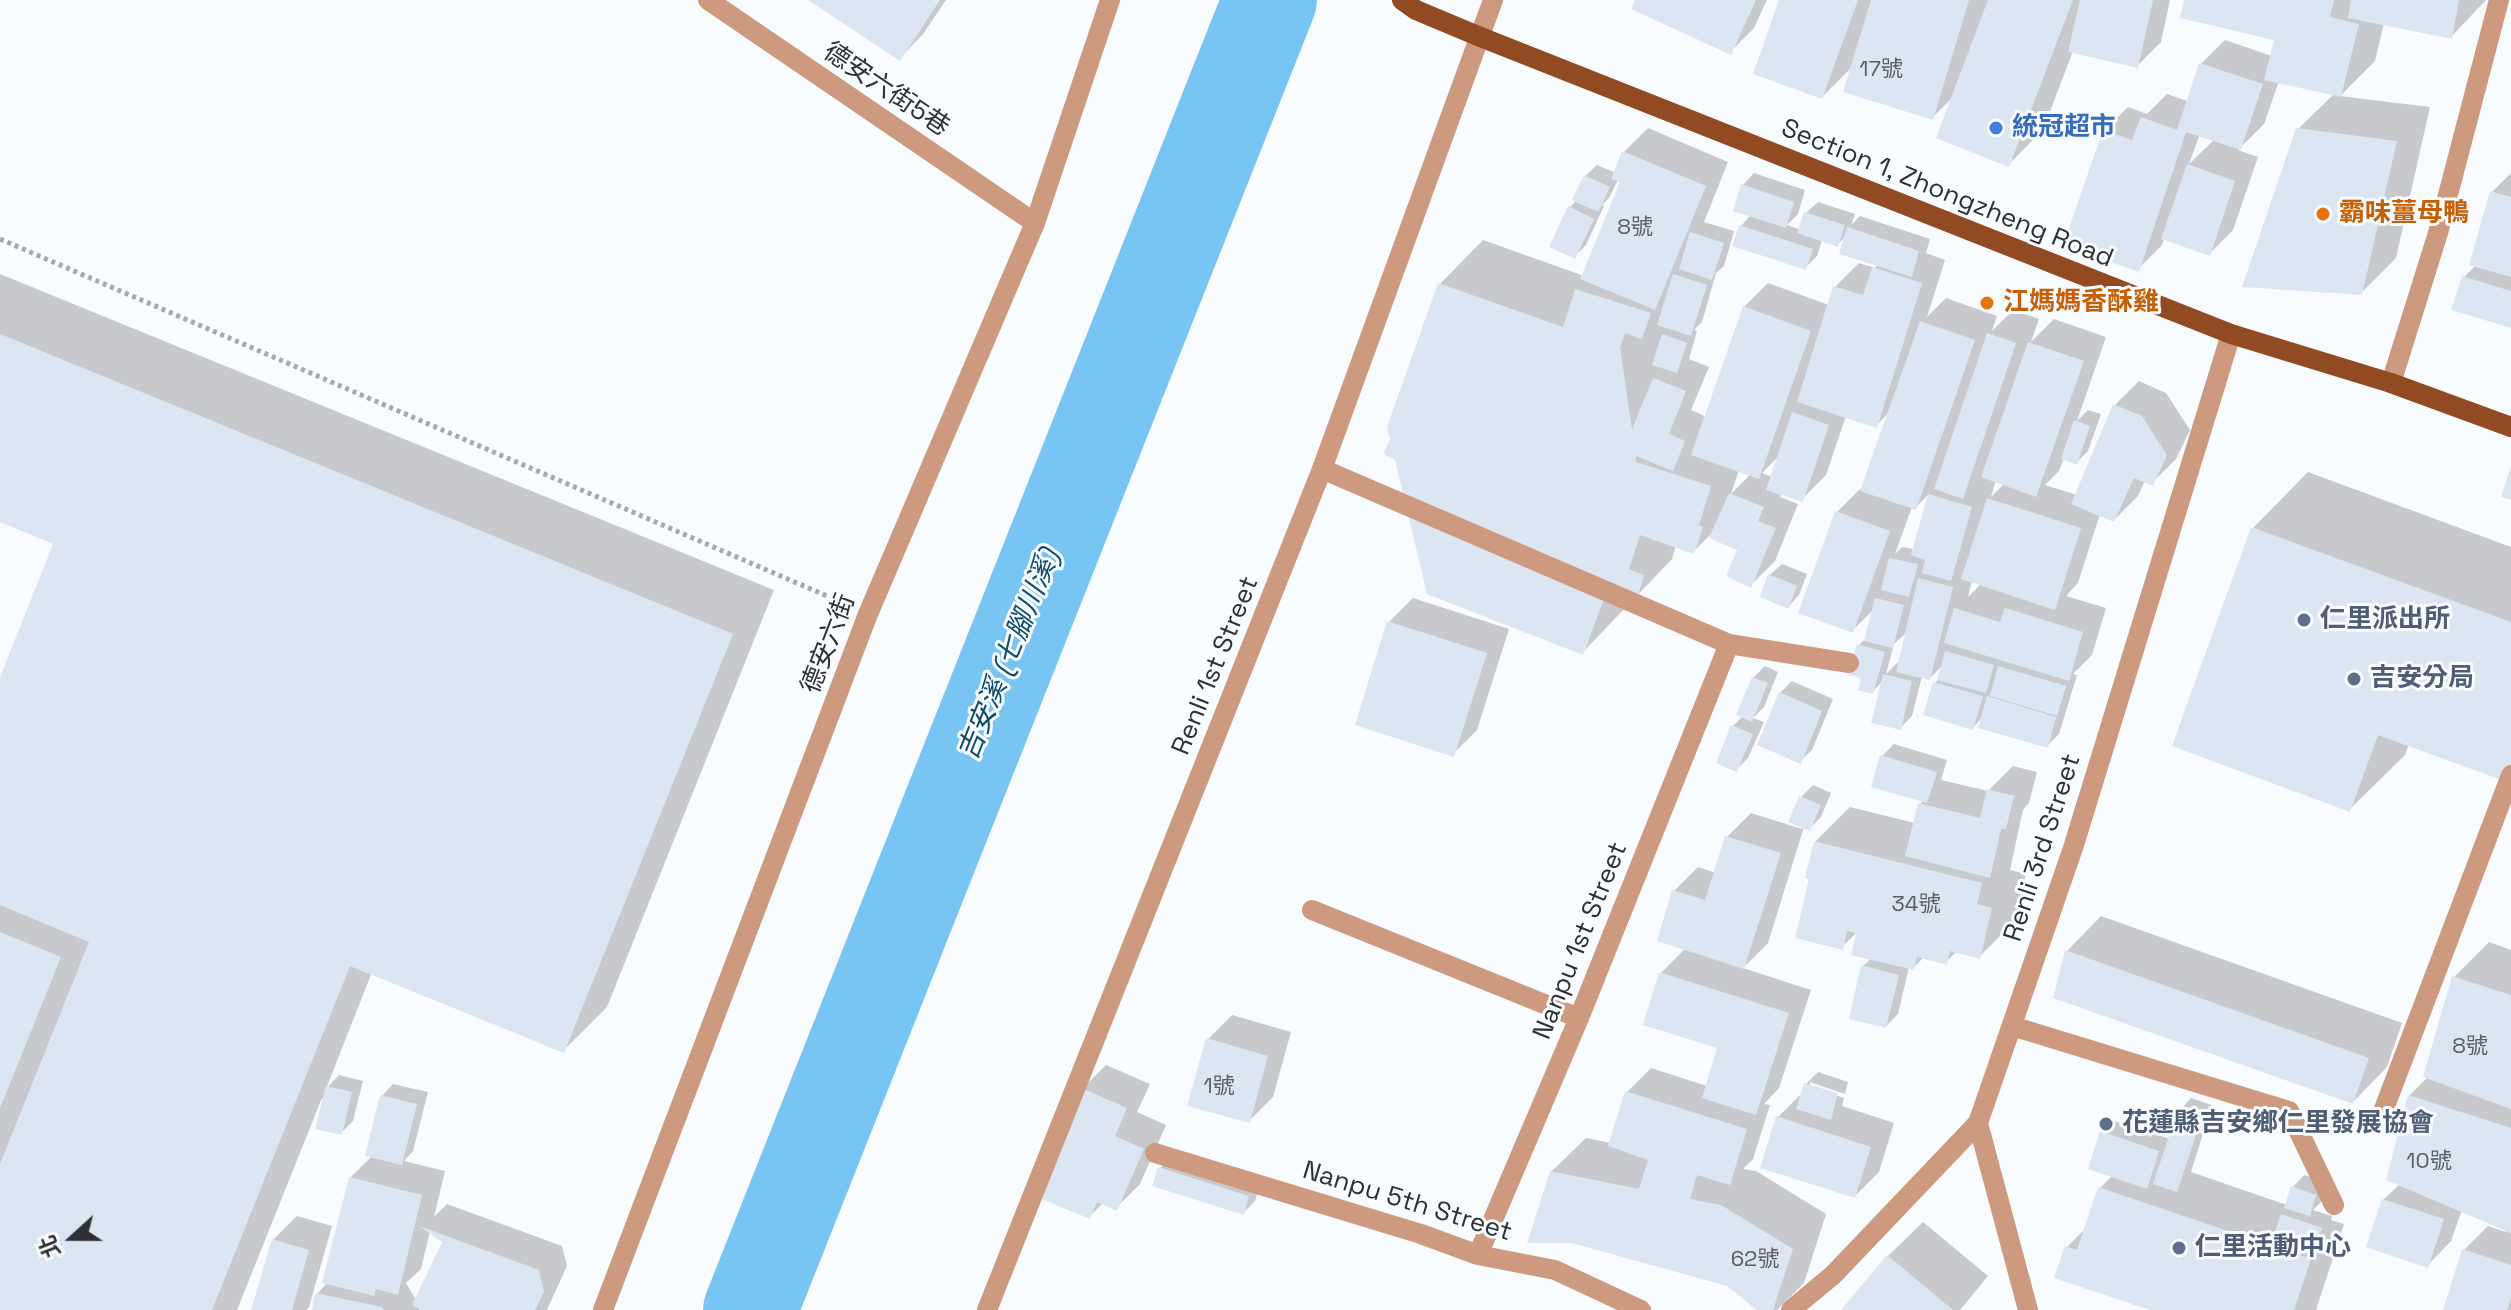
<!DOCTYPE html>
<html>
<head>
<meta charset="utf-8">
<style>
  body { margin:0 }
  #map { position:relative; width:2511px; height:1310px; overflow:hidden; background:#f9fcff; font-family:"Space Grotesk","Noto Sans TC",sans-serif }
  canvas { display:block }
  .north { position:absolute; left:32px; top:1198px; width:80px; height:80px; -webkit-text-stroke:6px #f9fcff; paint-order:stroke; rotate:249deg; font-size:22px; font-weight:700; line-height:32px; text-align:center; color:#2e3033 }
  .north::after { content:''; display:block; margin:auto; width:28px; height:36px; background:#2e3033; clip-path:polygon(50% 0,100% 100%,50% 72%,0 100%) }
</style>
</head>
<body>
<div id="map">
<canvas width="2511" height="1310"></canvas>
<div class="north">北</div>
</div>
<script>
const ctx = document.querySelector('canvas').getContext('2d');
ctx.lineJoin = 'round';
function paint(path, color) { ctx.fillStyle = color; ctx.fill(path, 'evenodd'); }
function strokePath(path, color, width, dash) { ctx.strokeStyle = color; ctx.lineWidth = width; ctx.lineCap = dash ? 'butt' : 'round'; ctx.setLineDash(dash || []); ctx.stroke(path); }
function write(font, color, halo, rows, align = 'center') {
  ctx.font = font + ' "Space Grotesk","Noto Sans TC",sans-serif'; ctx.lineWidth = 6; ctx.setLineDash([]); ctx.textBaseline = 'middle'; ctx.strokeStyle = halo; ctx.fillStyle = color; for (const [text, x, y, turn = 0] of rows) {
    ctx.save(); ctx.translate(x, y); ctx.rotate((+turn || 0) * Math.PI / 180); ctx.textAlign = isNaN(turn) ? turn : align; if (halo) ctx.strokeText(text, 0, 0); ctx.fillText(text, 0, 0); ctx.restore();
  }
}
paint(new Path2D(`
  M812,0H946L923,34L900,58Z
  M1638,0H1767L1754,28L1730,52Z
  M1781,0H2170L2161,42L2137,66L2073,51L2043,130L2009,164L1954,96L1933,117L1854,65L1822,97Z
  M2186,0H2486L2451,37L2384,23L2375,61L2340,96L2430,107L2396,258L2361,293L2298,129L2334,94L2279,81L2264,124L2238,150L2258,157L2233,230L2209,254L2164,238L2162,245L2138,269L2104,131L2128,107L2147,114L2167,94L2187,101L2201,64L2225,40L2272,56L2277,39ZM2200,134L2215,139L2189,164Z
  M1648,128L1728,162L1704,222L1734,231L1724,266L1716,273L1702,322L1694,330L1697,331L1689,359L1709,367L1691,410L1707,417L1744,307L1768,283L1829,305L1835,287L1859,263L1875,268L1878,264L1847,235L1837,245L1822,240L1817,256L1805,268L1741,226L1751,215L1743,185L1754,173L1805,190L1798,214L1787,225L1801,230L1806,213L1818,202L1855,214L1851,225L1860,216L1930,239L1926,253L1945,260L1927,317L1946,298L1997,316L1992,331L2013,310L2039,319L2031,342L2054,319L2106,337L2077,421L2088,410L2101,414L2088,451L2076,463L2064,458L2059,471L2045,485L2077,495L2115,405L2139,381L2166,393L2190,430L2176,459L2152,483L2145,480L2138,496L2114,520L2100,514L2078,583L2066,596L2106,608L2092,655L2073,674L2077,675L2059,734L2047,746L1984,716L1973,727L1935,683L1939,679L1943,665L1930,678L1922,676L1912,716L1900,728L1883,681L1872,692L1863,677L1859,645L1867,637L1874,609L1852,631L1837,512L1861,488L1863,489L1890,411L1876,426L1846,416L1826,475L1802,499L1782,493L1780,497L1798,504L1775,561L1751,585L1740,549L1715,530L1694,551L1676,545L1672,559L1583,652L1392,439L1389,427L1440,284L1483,240L1584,276L1622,181L1618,180L1609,198L1602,205L1604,206L1586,245L1574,257L1570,207L1577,200L1585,176L1597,165L1616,173L1624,152ZM1779,456L1772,477L1762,473ZM1739,470L1751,474L1731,494ZM1996,480L2004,484L1991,497ZM1930,493L1914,549L1902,547L1895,554L1912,507L1915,508ZM1972,581L1981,584L1968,597ZM1908,631L1900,664L1897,663L1886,674L1894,644Z
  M2511,173V326L2464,277L2476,265L2492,192Z
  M0,274L774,590L607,1007L564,1050L372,972L326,1089L339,1075L363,1081L353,1121L341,1133L322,1098L237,1310H0V682L56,543L0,520Z
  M2308,472L2511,547V775L2409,744L2405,755L2349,810L2174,745L2253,528Z
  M1782,564L1807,574L1799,595L1788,607L1770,575Z
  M1413,598L1509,629L1477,730L1453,754L1389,622Z
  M1765,666L1778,672L1764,707L1753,718L1764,722L1748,758L1736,770L1718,762L1733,726L1743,716L1753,678Z
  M1792,681L1833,699L1812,750L1800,761L1780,693Z
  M1894,744L1947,760L1941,780L1988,791L2013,766L2037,772L2029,803L2023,810L2010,870L2026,874L2014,922L1980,956L1958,950L1946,962L1924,957L1913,968L1909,967L1898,1014L1886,1026L1863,966L1872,958L1859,930L1842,947L1811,878L1815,842L1850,807L1915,823L1920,804L1924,800L1882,756Z
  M1813,785L1831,793L1821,817L1809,829L1804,827L1768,943L1743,968L1811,990L1779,1088L1764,1104L1770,1105L1753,1159L1743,1169L1756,1171L1826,1214L1804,1283L1777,1310H1760L1728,1285L1551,1172L1586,1138L1611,1143L1627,1092L1651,1068L1707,1086L1719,1047L1661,973L1686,948L1674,891L1698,867L1716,873L1727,837L1751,813L1802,829L1801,797Z
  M2101,916L2402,1023L2387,1067L2353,1102L2055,997L2067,951Z
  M2489,942L2511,950V1310H2445L2464,1250L2488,1226L2506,1232L2508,1229L2462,1210L2451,1241L2428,1265L2383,1200L2400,1184L2409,1096L2428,1077L2454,977Z
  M1232,1015L1291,1032L1273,1097L1249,1121L1208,1039Z
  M1106,1065L1150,1084L1137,1112L1166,1125L1140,1184L1116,1208L1103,1203L1089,1217L1082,1089Z
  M1818,1072L1848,1082L1845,1094L1810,1082V1087L1844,1098L1842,1106L1894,1123L1879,1172L1855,1196L1778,1117L1802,1093L1806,1084Z
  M393,1084L428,1092L413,1151L404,1161L445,1171L434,1217L447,1204L562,1246L567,1266L547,1310H426L420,1307L419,1310H314L317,1294L328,1282L350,1178L372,1156L382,1096ZM430,1231L444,1242L416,1300L406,1283L421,1269Z
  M2191,1098L2212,1105L2191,1172L2287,1205L2293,1187L2304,1175L2327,1183L2321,1202L2313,1210L2332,1216L2331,1220L2344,1224L2316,1310H2156L2067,1247L2086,1228L2100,1188L2113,1175L2102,1133L2114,1121L2170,1139L2180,1110Z
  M1172,1156L1260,1184L1255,1201L1243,1213L1160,1168Z
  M297,1216L332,1226L309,1307L306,1310H253L273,1240Z
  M1923,1222L1988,1276L1960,1310H1844L1888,1256Z`), '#0003');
strokePath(new Path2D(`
  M750,1310L1270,0`), '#78c5f4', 94);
paint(new Path2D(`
  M808,0H940L900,61Z
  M1635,0H1756L1731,55L1631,9Z
  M1779,0H1858L1822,99L1753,74Z
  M1871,0H1969L1933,120L1843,92Z
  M1988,0H2073L2009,167L1936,138Z
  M2080,0H2153L2138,68L2068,52Z
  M2184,0H2334L2330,17L2359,24L2341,97L2264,80L2274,40L2180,18Z
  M2351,0H2459L2452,39L2348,18Z
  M2199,63L2263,84L2241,150L2186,132L2139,272L2063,245L2103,130L2132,140L2141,117L2177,130Z
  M2296,128L2397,141L2362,295L2242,287Z
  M1622,151L1706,186L1655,310L1580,279L1620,182L1611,179Z
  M2187,164L2235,181L2210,256L2161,239Z
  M1584,175L1610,187L1598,212L1572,200Z
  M1741,184L1794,202L1786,228L1733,211Z
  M2490,191L2511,197V277L2469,265Z
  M1568,206L1594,219L1575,259L1549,247Z
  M1804,212L1845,225L1838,247L1797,233Z
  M1739,225L1813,249L1806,270L1732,246Z
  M1847,227L1919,251L1912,277L1839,254Z
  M1690,232L1724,243L1712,280L1679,269Z
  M1872,267L1922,283L1877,428L1797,402L1833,286L1863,295Z
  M1673,274L1707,285L1691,336L1657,325Z
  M2462,276L2511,291V328L2451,310Z
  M1438,283L1563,327L1575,289L1651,313L1642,339L1625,333L1620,348L1632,429L1653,378L1686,391L1669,434L1685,441L1673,471L1636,456V462L1711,486L1699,525L1703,527L1694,554L1640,535L1629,569L1644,575L1638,596L1609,586L1583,655L1427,594L1395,460L1383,454L1390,439L1387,427Z
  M1743,306L1811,331L1759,479L1691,455Z
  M1920,321L1975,340L1916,510L1860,491Z
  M1987,333L2016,343L1963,499L1934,489Z
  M0,334L733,634L564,1053L350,966L212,1310H0V1164L89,942L0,905V677L53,544L0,522Z
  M1662,334L1687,343L1677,373L1652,365Z
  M2028,342L2084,361L2036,497L1981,477Z
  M2113,404L2142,416L2167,455L2153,486L2134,478L2114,522L2071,504Z
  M1792,412L1829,425L1803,502L1766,490Z
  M2074,420L2090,426L2077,465L2061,459Z
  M2511,466V500L2501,497Z
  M1729,493L1764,507L1758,521L1776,528L1751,588L1726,576L1737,550L1709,538Z
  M1928,494L1972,507L1951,581L1922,573L1925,560L1911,555Z
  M1987,498L2081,528L2055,610L1961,579Z
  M1835,511L1890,531L1853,633L1798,613Z
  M2251,527L2511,622V771L2507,782L2378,735L2350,812L2172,746Z
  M1889,558L1918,564L1909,597L1881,590Z
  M1768,574L1797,586L1788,609L1760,597Z
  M1918,578L1953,587L1930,680L1896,672Z
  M1875,598L1904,605L1893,648L1864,641Z
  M1954,608L2000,622L2005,608L2083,632L2069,681L1944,643Z
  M1387,621L1487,653L1454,757L1355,725Z
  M1857,644L1885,652L1873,694L1858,690L1861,678L1848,675Z
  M1945,651L1994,665L1986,693L1937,680Z
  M1998,666L2066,686L2057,716L1990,696Z
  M1883,674L1912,681L1901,730L1871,723Z
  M1752,677L1768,683L1752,722L1736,715Z
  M1933,682L1983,696L1973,730L1923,715Z
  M1779,692L1822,711L1801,764L1757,745Z
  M1987,696L2056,717L2048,748L1978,728Z
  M1731,725L1753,734L1737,772L1716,763Z
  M1880,755L1937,772L1927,803L1871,787Z
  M1987,789L2014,796L2006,829H2001L1990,878L1905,856L1918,803L1980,818Z
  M1799,796L1821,805L1810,831L1788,822Z
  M1725,836L1781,853L1744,969L1657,941L1672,890L1705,900Z
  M1814,841L1982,883L1977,904L1992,908L1980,959L1950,951L1947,965L1917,957L1914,970L1851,955L1856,933L1847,931L1843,950L1795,938L1809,879L1805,878Z
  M0,932L61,957L0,1108Z
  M2065,950L2369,1058L2353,1104L2053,998Z
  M1861,965L1899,975L1886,1028L1849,1019Z
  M1659,972L1789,1013L1756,1115L1702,1098L1717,1048L1643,1025Z
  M2452,976L2511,995V1109L2423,1077Z
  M1206,1038L1268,1056L1250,1123L1187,1106Z
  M1804,1083L1838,1093L1831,1120L1796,1109Z
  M326,1086L352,1092L342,1135L315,1129Z
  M1081,1088L1127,1108L1115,1136L1144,1149L1117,1211L1097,1202L1090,1219L1035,1196Z
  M1625,1091L1747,1129L1730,1185L1697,1175L1690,1199L1721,1205L1793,1249L1773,1310H1757L1727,1286L1572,1243H1527L1550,1171L1639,1189L1648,1160L1608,1146Z
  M380,1095L417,1104L402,1165L365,1156Z
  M2408,1095L2511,1128V1233L2386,1180Z
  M2178,1109L2202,1117L2177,1192L2153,1184Z
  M1776,1116L1871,1147L1855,1198L1760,1168Z
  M2100,1131L2159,1151L2147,1189L2088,1169Z
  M1158,1167L1249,1196L1244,1215L1152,1186Z
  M349,1177L422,1195L398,1295L376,1289L374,1296L322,1283Z
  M2291,1186L2316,1195L2310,1216L2284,1208Z
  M2098,1187L2311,1259L2294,1310H2150L2054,1278L2065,1246L2077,1250Z
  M2382,1199L2444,1219L2428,1268L2366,1247Z
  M2281,1214L2322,1228L2316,1245L2275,1232Z
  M419,1226L539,1270L544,1292L535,1310H421L412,1305L442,1242Z
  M272,1239L309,1250L292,1310H251Z
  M2462,1249L2511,1265V1297L2507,1310H2443Z
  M1887,1255L1953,1310H1841Z
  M315,1293L382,1307L384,1310H312Z`), '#dce6f3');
strokePath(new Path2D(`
  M0,239L834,599`), '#a7aaad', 5, [4, 4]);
strokePath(new Path2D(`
  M708,0L1035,223
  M1322,469L1729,644L1849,663
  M1312,910L1579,1018
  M2012,1026L2289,1111L2334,1205
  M2379,1122L2511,775
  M1155,1153L1421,1234L1478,1255L1555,1270L1641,1310
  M1478,1255L1579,1018L1729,644`), '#cd997f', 20);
strokePath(new Path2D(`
  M603,1310L868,614L1035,223L1110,0
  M987,1310L1322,469L1493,0
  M1791,1310L1833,1275L1978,1123`), '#cd997f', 20);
strokePath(new Path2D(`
  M2391,383L2438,233L2499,0
  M2028,1310L1978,1123L2073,848L2231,334`), '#cd997f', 20);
strokePath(new Path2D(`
  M1402,0L1416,10L1478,36L2231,334L2391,383L2511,427`), '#924a22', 20);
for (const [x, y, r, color] of [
  [1996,128,8,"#3f7fe0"],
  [2323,214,8,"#e8710a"],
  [1987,303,8,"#e8710a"],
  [2304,620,8,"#5c6f8a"],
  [2354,679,8,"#5c6f8a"],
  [2106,1124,8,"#5c6f8a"],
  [2179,1248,8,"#5c6f8a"]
]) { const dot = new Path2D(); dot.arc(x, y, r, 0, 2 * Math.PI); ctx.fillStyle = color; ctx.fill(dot); strokePath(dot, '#f9fcff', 3); }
write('22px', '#5a5e63', null, [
  ["17號",1881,70],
  ["8號",1635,228],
  ["34號",1916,905],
  ["8號",2470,1047],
  ["1號",1219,1087],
  ["10號",2429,1162],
  ["62號",1755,1260]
]);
write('26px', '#2e3033', '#f9fcff', [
  ["德安六街5巷",886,90,34],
  ["Section 1, Zhongzheng Road",1947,194,22],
  ["德安六街",829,644,-69],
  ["Renli 1st Street",1216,666,-68],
  ["Renli 3rd Street",2043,848,-72],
  ["Nanpu 1st Street",1581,941,-68],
  ["Nanpu 5th Street",1407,1202,17]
]);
write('bold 26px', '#366cbe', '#f9fcff', [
  ["統冠超市",2012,128]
], 'left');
write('bold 26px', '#c56008', '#f9fcff', [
  ["霸味薑母鴨",2339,214],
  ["江媽媽香酥雞",2003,303]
], 'left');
write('bold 26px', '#4e5e75', '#f9fcff', [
  ["仁里派出所",2320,620],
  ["吉安分局",2370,679],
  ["花蓮縣吉安鄉仁里發展協會",2122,1124],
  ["仁里活動中心",2195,1248]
], 'left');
write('italic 28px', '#0d4b6b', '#f9fcff', [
  ["吉安溪 (七腳川溪)",1010,655,-68]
]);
</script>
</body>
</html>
